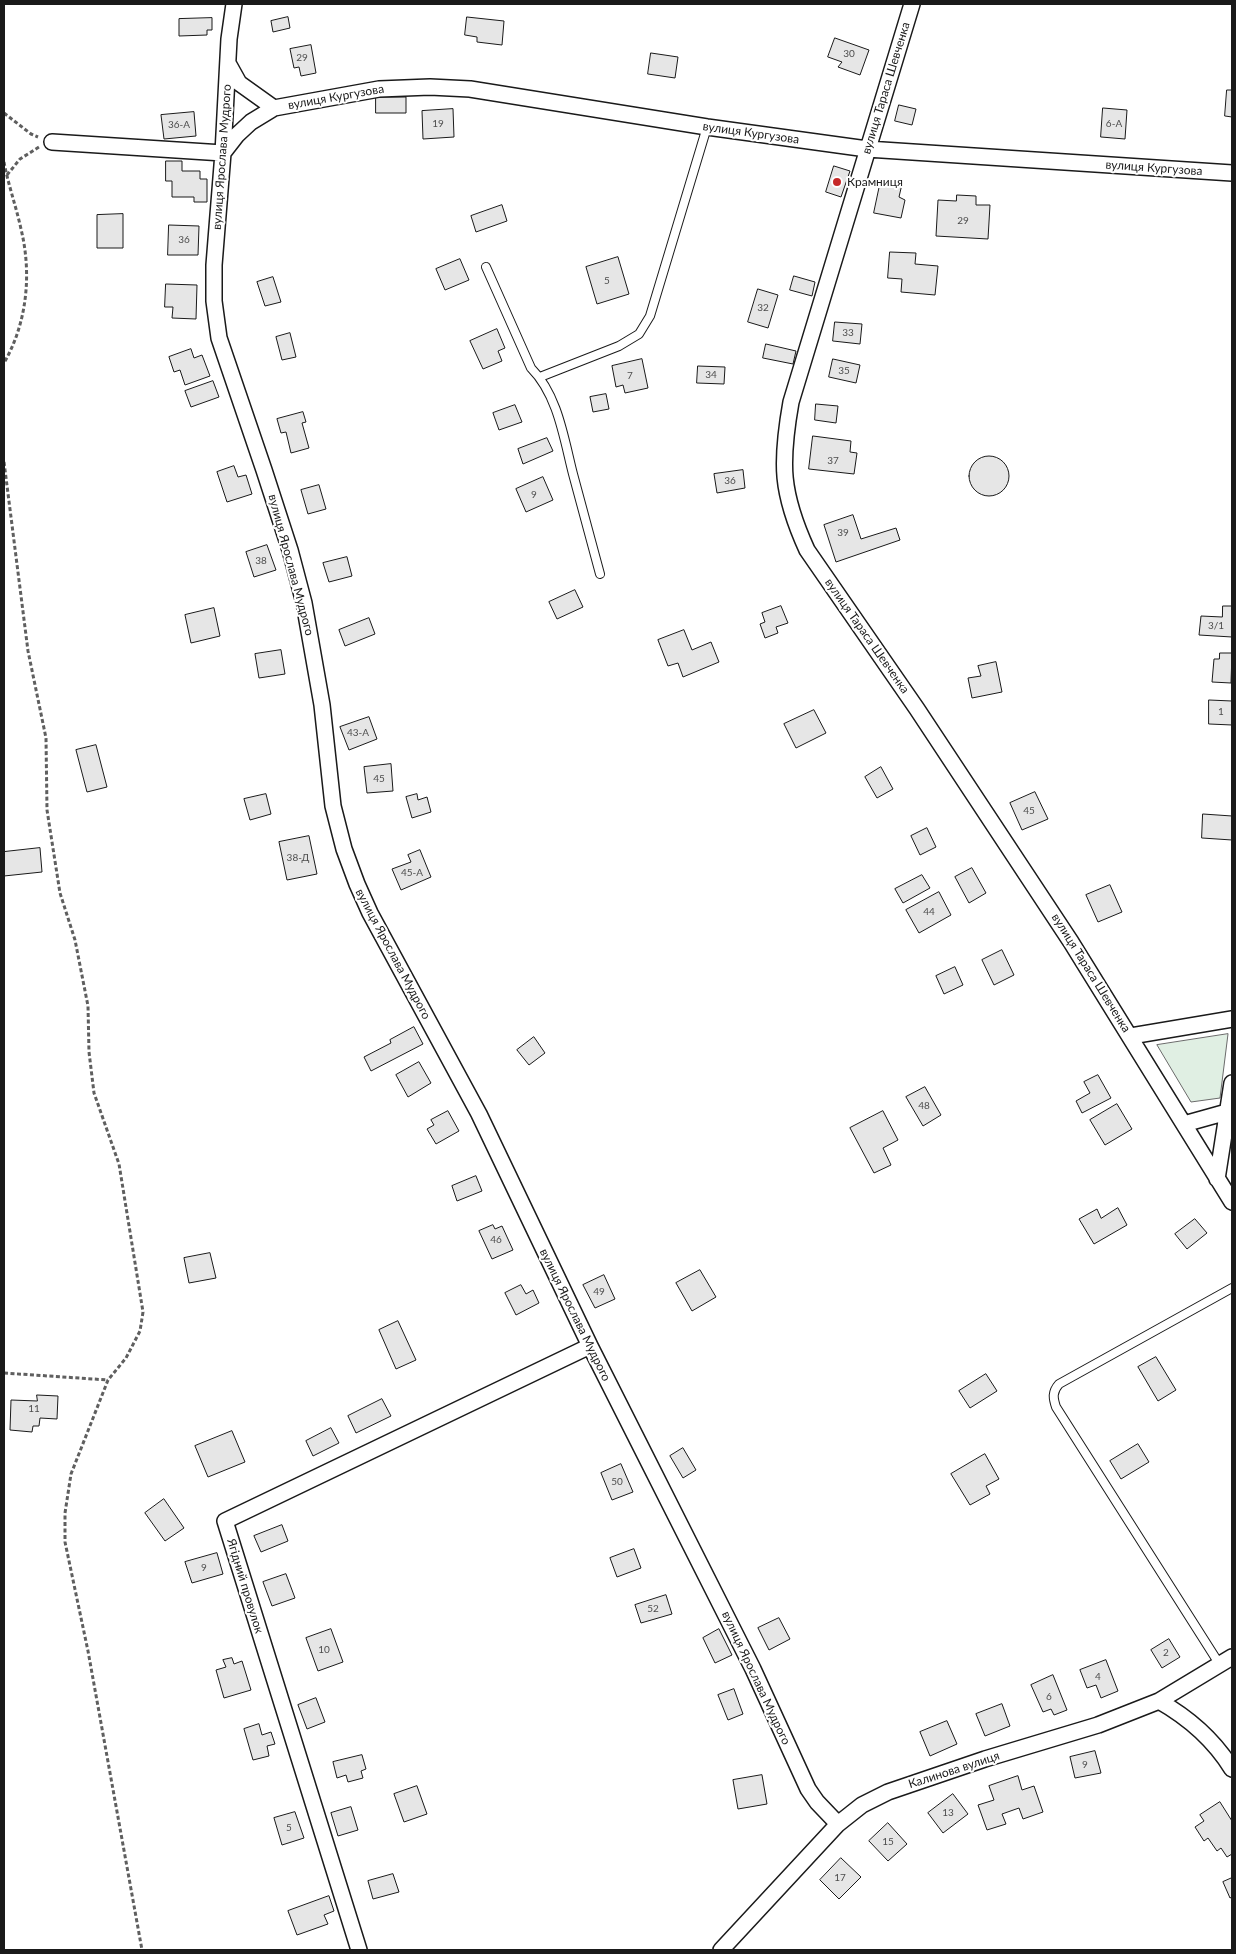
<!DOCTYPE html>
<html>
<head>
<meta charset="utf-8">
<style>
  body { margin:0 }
  #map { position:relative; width:1236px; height:1954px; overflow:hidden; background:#fff; font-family:Lato,sans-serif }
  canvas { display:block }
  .frame { position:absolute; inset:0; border:5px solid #1a1a1a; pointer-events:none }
</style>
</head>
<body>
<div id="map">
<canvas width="1236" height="1954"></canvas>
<div class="frame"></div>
</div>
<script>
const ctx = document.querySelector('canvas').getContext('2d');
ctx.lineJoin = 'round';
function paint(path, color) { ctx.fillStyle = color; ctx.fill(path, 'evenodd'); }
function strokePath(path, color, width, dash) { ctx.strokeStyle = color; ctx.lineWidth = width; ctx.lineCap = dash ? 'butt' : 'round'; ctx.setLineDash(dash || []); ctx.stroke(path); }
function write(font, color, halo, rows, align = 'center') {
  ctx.font = font + ' Lato,sans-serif'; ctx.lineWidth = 4; ctx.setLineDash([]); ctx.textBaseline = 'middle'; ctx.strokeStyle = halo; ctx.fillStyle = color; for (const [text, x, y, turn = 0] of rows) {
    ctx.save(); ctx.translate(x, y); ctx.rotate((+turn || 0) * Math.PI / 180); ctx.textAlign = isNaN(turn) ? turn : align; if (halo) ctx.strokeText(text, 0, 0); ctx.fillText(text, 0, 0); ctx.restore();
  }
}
const green = new Path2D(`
  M1228,1034L1220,1098L1191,1102L1157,1045Z`);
paint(green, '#e0efe3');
strokePath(green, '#6a6a6a', 1);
const building = new Path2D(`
  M288,17L290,28L273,32L271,21Z
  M467,17L504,21L502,45L477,42V37L465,35Z
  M212,18V30H207V35L179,36V19Z
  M835,38L869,50L860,75L838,67L842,62L828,57Z
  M311,45L316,73L301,76L299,67L294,68L290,49Z
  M651,53L678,57L675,78L648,74Z
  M1227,90H1232V117L1225,116Z
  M376,97H406V113H376Z
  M899,105L916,109L912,125L895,121Z
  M1103,108L1127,110L1125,139L1101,137Z
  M453,109L454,137L423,139L422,111Z
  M194,112L196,136L164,139L161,115Z
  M166,161H182V171H200V179H207V202H194V197H172V181H166Z
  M834,166L850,171L841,197L826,192Z
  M881,180L902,184L899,197L905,200L901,218L874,213Z
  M957,195L976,196V205H990L988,239L936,236L938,200L956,201Z
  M502,205L507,221L476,232L471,216Z
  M123,214V248H97V215Z
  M169,225L199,226L198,255H168Z
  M890,252L916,253L915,264L938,266L935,295L901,292L902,279L888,278Z
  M618,257L629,294L597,304L586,267Z
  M460,259L469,280L445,290L436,269Z
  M794,276L815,282L812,296L790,290Z
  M273,277L281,302L265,306L257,282Z
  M166,284L197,285L196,319L172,318L173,307H165Z
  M758,289L778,295L768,328L748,322Z
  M835,322L862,324L860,344L833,341Z
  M497,329L505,348L498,351L502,361L483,369L470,341Z
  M290,333L296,357L282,360L276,337Z
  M766,344L796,351L793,364L763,358Z
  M191,349L194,358L202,355L210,376L185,385L180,370L174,372L169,357Z
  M642,359L648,388L625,393L623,385L616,387L612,366Z
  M833,359L860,365L856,383L829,377Z
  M698,366L725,367L724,384L697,383Z
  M213,381L219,397L191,407L185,391Z
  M606,394L609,409L593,412L590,397Z
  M816,404L838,406L836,423L815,420Z
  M515,405L522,422L499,430L493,413Z
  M303,412L306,422L302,423L309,448L291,453L286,432L281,433L277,419Z
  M813,436L851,441L850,452L857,453L854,474L809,469Z
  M547,438L553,451L523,464L518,449Z
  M969 476a20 20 0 1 1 40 0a20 20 0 1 1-40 0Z
  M234,466L238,477L246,475L252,494L227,502L217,472Z
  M743,470L745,488L717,493L714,474Z
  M543,477L553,500L526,512L516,489Z
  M319,485L326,509L308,514L301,490Z
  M853,515L861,539L896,528L900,540L836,562L824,525Z
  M267,545L276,570L254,577L246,552Z
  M347,557L352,576L329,582L323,563Z
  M575,590L583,607L557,619L549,602Z
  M781,606L788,623L776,627L778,633L765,638L760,624L765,622L762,613Z
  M1223,606H1232V637L1199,635L1201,616L1222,617Z
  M214,608L220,636L191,643L185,615Z
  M369,618L375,634L345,646L339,630Z
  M684,630L692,650L711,642L719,662L683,677L678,663L668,666L658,640Z
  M281,650L285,674L259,678L255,654Z
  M1220,653H1232L1231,683L1212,682L1214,659H1219Z
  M996,662L1002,692L972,698L968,678L981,676L978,666Z
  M1209,700L1232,701V725L1209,724Z
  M814,710L826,733L796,748L784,724Z
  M369,717L377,739L349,750L340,727Z
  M96,745L107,787L87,792L76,750Z
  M391,764L393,791L367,793L364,767Z
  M881,767L893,789L877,798L865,777Z
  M1035,792L1048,819L1022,830L1010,803Z
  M266,794L271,814L250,820L244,799Z
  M417,794L418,800L427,797L431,812L412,818L406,797Z
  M1203,814L1232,816V840L1202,838Z
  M927,828L936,847L920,855L911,836Z
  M309,836L317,874L287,880L279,842Z
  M40,848L42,872L4,876V852Z
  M420,850L431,877L401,890L392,869L411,862L408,855Z
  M972,868L986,893L969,903L955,877Z
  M922,875L930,888L903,903L895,889Z
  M1110,885L1122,912L1098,922L1086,895Z
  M939,892L951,915L919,933L906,910Z
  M1002,950L1014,975L994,985L982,960Z
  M955,967L963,985L944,994L936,976Z
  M414,1027L423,1044L371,1071L364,1057L391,1043L390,1040Z
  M534,1037L545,1053L529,1065L517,1050Z
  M419,1062L431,1083L408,1097L396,1075Z
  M1098,1075L1111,1098L1082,1113L1076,1101L1090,1093L1084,1082Z
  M925,1087L941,1115L923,1126L906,1097Z
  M1117,1104L1132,1129L1105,1145L1090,1120Z
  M448,1111L459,1131L436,1144L427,1129L434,1125L431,1120Z
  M883,1111L898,1140L883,1148L891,1165L874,1173L850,1128Z
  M476,1176L482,1191L457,1201L452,1186Z
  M1118,1208L1127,1225L1094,1244L1079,1219L1097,1209L1101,1218Z
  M1195,1219L1207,1233L1187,1249L1175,1234Z
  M493,1225L495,1229L502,1226L513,1250L492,1259L479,1231Z
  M210,1253L216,1278L189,1283L184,1258Z
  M700,1270L716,1297L692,1311L676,1283Z
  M604,1275L615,1299L595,1308L583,1285Z
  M521,1285L526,1294L533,1290L539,1303L516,1315L505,1293Z
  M398,1321L416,1360L396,1369L379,1330Z
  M1156,1357L1176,1390L1158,1401L1138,1367Z
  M986,1374L997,1391L970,1408L959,1391Z
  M37,1395L58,1396L57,1419L40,1418L39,1426H33L32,1432L10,1430L11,1400L37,1401Z
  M382,1399L391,1416L356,1433L348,1416Z
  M331,1428L339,1443L313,1456L306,1441Z
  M232,1431L245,1462L208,1477L195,1446Z
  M1138,1444L1149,1462L1121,1479L1110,1461Z
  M683,1448L696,1470L683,1478L670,1456Z
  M985,1454L999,1479L986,1486L990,1494L970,1505L951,1474Z
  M621,1464L633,1492L612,1500L601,1473Z
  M164,1499L184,1528L165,1541L145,1513Z
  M282,1525L288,1541L261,1552L254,1536Z
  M634,1549L641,1568L617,1577L610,1558Z
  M217,1553L223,1574L192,1583L185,1562Z
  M286,1574L295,1598L272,1606L263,1582Z
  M666,1595L672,1614L641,1623L635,1605Z
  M779,1618L790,1639L769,1650L758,1628Z
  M331,1629L343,1662L318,1671L306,1638Z
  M719,1629L732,1655L715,1663L703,1638Z
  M1169,1639L1180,1657L1162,1668L1151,1650Z
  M232,1658L234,1664L242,1661L251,1690L224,1698L216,1670L226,1667L223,1660Z
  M1106,1660L1118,1691L1101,1698L1096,1685L1087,1688L1080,1670Z
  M1053,1675L1067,1710L1054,1715L1051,1709L1043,1712L1031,1685Z
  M734,1689L743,1714L728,1720L718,1695Z
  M316,1698L325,1722L307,1729L298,1705Z
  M1002,1704L1010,1726L985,1736L976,1714Z
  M947,1721L957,1744L930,1756L920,1732Z
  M259,1724L262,1735L271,1732L275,1744L267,1746L269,1756L253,1760L244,1729Z
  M1095,1751L1101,1773L1075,1778L1070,1757Z
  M362,1755L366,1769L361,1771L363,1778L348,1782L346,1775L337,1778L333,1762Z
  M762,1775L767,1804L738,1809L733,1780Z
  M1018,1776L1022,1790L1034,1786L1043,1812L1023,1819L1019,1808L1002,1814L1006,1824L987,1830L978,1805L994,1800L989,1786Z
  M417,1786L427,1814L404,1822L394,1794Z
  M953,1794L968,1814L943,1833L928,1813Z
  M1220,1802L1232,1821V1854L1227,1857L1221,1848L1217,1851L1208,1838L1204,1841L1195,1827L1204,1821L1200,1815Z
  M351,1807L358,1830L338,1836L331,1813Z
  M295,1812L304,1838L282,1845L274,1818Z
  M888,1823L907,1844L888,1861L869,1841Z
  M841,1858L861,1877L839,1899L820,1880Z
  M393,1874L399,1892L373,1899L368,1881Z
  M1232,1878V1897L1230,1898L1223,1882Z
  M329,1896L334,1911L324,1915L328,1924L297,1935L288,1911Z`);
paint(building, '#e6e6e6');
strokePath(building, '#1a1a1a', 1);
const service = new Path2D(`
  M486,267L531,368C558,395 564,439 573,474C582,507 591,540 600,574
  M540,377L619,346L639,334L650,316L707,127
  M1220,1665L1056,1407C1053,1398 1052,1392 1059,1384L1232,1288`);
const minor = new Path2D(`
  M234,4L229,39L223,153L214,265V301L219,338L264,470L290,550L304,603L322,705L333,806L344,849L357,884L370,913L479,1114L590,1346L753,1669L808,1789L817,1802L838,1824
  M912,4L791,402C780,464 781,493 807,550L917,709L1071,942L1232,1202
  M229,65L239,83L274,108
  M52,142L223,153L237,135L251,122L274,108L379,89L430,87L470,89L707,127L867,149L1232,173
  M1131,1036L1232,1019
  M1184,1124L1227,1112
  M1217,1179L1232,1083
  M1159,1701C1189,1718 1214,1740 1232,1769
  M359,1950L225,1521L590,1346
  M721,1950L838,1824L862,1805L888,1792L985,1759L1098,1725L1159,1701L1232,1657`);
strokePath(service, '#1a1a1a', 10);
strokePath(minor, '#1a1a1a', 18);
strokePath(new Path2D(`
  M4,113L31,134L38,137
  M4,162C8,184 16,206 21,229C32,274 27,323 4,363
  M7,175L20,159L39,147
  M4,462L28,651L46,738L47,810L60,893L75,940L88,1006L89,1052L94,1093L119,1164L143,1312L140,1331L126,1358L108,1380L71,1474L65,1513V1542L88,1651L142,1950
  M4,1373L108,1380`), '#5f5f5f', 3, [4, 2.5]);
strokePath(service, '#fff', 8);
strokePath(minor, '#fff', 15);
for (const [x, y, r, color] of [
  [837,182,5,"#c62828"]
]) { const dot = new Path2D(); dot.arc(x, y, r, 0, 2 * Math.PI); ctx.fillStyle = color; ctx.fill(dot); strokePath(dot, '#fff', 2); }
write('10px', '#4d4d4d', null, [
  ["30",849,54],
  ["29",302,58],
  ["19",438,124],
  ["6-А",1114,124],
  ["36-А",179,125],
  ["29",963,221],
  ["36",184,240],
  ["5",607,281],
  ["32",763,308],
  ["33",848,333],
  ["35",844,371],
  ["34",711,375],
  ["7",630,376],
  ["37",833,461],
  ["36",730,481],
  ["9",534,495],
  ["39",843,533],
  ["38",261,561],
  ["3/1",1216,626],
  ["1",1221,712],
  ["43-А",358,733],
  ["45",379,779],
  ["45",1029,811],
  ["38-Д",298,858],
  ["45-А",412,873],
  ["44",929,912],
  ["48",924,1106],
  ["46",496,1240],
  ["49",599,1292],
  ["11",34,1409],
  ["50",617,1482],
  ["9",204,1568],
  ["52",653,1609],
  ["10",324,1650],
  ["2",1166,1653],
  ["4",1098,1677],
  ["6",1049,1697],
  ["9",1085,1765],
  ["13",948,1813],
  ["5",289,1828],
  ["15",888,1842],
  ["17",840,1878]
]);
write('12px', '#1a1a1a', '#fff', [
  ["вулиця Тараса Шевченка",886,88,-73],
  ["вулиця Кургузова",336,97,-10],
  ["вулиця Кургузова",751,133,8],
  ["вулиця Ярослава Мудрого",222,157,-86],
  ["вулиця Кургузова",1154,168,4],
  ["вулиця Ярослава Мудрого",291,565,75],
  ["вулиця Тараса Шевченка",867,636,55],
  ["вулиця Ярослава Мудрого",393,954,62],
  ["вулиця Тараса Шевченка",1091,973,58],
  ["вулиця Ярослава Мудрого",575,1315,64],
  ["Ягідний провулок",245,1586,73],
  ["вулиця Ярослава Мудрого",756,1678,65],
  ["Калинова вулиця",954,1770,-18]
]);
write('12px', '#1a1a1a', '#fff', [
  ["Крамниця",847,182]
], 'left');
</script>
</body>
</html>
